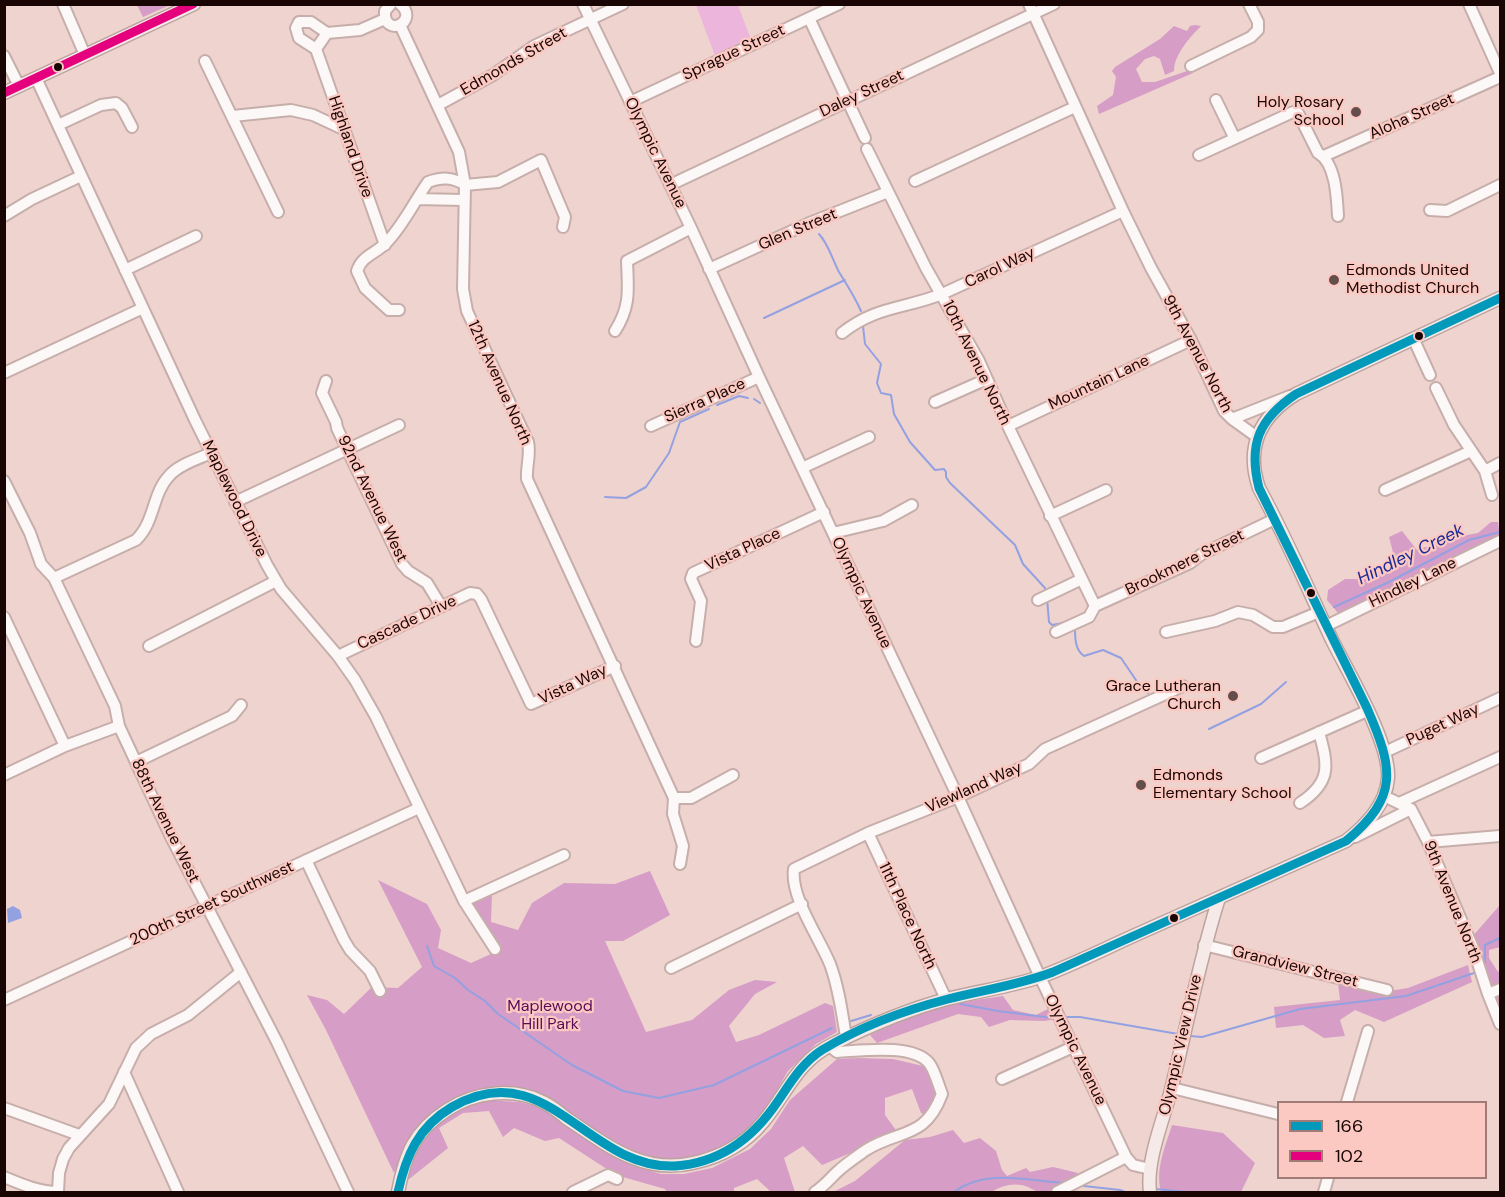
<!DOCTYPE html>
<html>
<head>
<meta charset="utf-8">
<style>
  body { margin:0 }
  #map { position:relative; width:1505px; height:1197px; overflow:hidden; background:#efd3cf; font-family:"DM Sans",sans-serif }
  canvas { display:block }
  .frame { position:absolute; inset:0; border:6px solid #190604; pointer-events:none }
  .legend { position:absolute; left:1277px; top:1101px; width:210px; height:78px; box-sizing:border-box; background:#fcc9c2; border:2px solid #a17b76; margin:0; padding:8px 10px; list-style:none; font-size:18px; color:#190604 }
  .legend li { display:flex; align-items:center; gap:12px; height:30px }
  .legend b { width:30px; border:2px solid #a17b76 }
</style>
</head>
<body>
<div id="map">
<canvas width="1505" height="1197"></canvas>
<div class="frame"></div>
<ul class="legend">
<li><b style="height:8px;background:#0299ba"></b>166</li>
<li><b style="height:8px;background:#e5007d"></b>102</li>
</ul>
</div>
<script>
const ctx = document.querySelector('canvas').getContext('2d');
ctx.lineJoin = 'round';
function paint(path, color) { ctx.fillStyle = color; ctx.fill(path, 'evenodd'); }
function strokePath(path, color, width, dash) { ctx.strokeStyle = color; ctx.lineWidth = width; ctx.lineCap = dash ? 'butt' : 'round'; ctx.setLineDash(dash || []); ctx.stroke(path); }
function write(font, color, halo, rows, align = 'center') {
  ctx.font = font + ' "DM Sans",sans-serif'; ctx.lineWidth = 4.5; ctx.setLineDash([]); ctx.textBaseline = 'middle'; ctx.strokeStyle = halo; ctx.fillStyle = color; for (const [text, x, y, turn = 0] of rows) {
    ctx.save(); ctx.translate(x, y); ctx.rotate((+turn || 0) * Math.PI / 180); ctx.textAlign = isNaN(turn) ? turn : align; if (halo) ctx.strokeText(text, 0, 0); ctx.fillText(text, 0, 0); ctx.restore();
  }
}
paint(new Path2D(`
  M696,5H738L753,45L717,61Z`), '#ecb5dc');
paint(new Path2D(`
  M137,5H170L143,17Z
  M1195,25L1201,26C1190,37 1174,55 1174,71L1165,75L1160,59L1154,56L1145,59L1136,69L1142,82H1155L1193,69V73L1099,114L1097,106L1113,95L1116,77L1112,71L1115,67L1160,39L1174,26L1187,31L1190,26Z
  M1491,522H1498L1500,536L1338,613L1327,600L1328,590L1345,579H1364L1396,564L1389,537L1402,531L1417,550L1451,538L1478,533Z
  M650,871L670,915L623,941H605L646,1032L692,1020L729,990L755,980L777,982L755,994L729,1026L736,1042L759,1035L825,1003L833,1006L837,1032L816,1044L788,1071L766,1109L741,1138L703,1156L667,1161L638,1156L516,1089L430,1116L409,1139L394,1173L326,1030L307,995L327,1000L344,1014L372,987L398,988L422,967L378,880L427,904L441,930L438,948L471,963L491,954L465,906L492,894L491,922L518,930L532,903L564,883L615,884Z
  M1500,905V947L1489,950V958L1498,972L1500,970V983L1498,985L1500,986V1009L1471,938Z
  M1468,965L1472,982L1384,1022L1355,1010L1340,1020L1345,1036L1324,1038L1303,1025L1276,1028L1274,1007L1340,1000L1338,983L1383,992L1408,988Z
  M1003,996L1013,1010L1036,1015L1054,1006L1058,1019L1044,1021L1010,1020L989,1027L981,1017L958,1014L877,1043L870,1035L910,1016L955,1003Z
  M859,1058L893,1059L923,1066L939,1094L926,1115L921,1113L912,1089L885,1098V1115L898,1133L822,1165L803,1146L784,1158L795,1192H771L757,1179L734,1188V1192H667L665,1189L616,1175L559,1138L545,1141L514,1128L503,1137L489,1111L463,1113L439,1128L448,1148L408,1180L409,1163L419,1143L431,1127L461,1106L484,1100L520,1102L540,1107L613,1156L637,1167L661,1174H684L712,1168L750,1149L771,1129L790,1100L837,1059Z
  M1172,1125L1223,1133L1255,1163L1241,1192H1161C1155,1170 1165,1147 1172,1125Z
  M953,1130L964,1143L980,1138L996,1151L1002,1170L1007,1176L1026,1168L1030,1172L1053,1167L1078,1173C1071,1183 1053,1194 1041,1192C1037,1192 1032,1189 1028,1187C1014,1182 1003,1185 992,1192H833L855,1181L905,1140L930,1137Z`), '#d69dc6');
paint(new Path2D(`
  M13,906L20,910L22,918L8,923L7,909Z`), '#93a1e1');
strokePath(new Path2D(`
  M819,234C829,245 832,259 839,272C847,285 855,297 861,311
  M764,318L845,280
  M863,326L865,344L881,364L877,383L881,393L891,395L894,414L910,442L935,470L944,469L946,472V477L950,483L1015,545L1023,564L1045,588L1046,592
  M754,399L760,403
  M717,405L739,396L748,398
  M605,497L626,498L646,487L669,453L680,422L709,409
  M1047,598L1049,622L1052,625L1063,623
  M1334,607L1389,582L1469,540L1500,532
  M1075,628C1075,638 1075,650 1084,656L1103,650L1121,658L1140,686L1148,693
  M1209,729L1261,704L1286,682
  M427,946L434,966L455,978L468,990L485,1001L498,1014L572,1065L623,1091L659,1098L714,1085L832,1028
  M1485,968V945L1500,938
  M960,1004L998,1011L1052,1018
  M1066,1017H1080L1178,1034
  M851,1021L871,1015
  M1190,1036L1202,1037L1300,1009L1406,996L1474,973
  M1084,1186L1120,1190L1125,1192
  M1156,1189L1187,1192
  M954,1192C985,1168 1028,1181 1064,1183`), '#93a1e1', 2);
const minor = new Path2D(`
  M63,4L85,55
  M391,4L385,11C383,39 421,22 400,4
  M583,4L691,228L759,377L958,797L1040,977L1126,1157L1133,1165L1150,1169
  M1029,4L1123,211L1151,268L1191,340L1224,411L1232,419L1257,437
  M1469,4L1500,73
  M809,18L865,138
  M400,25L459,152L465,185L463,289L467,311L528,442C531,454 526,467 527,479L674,798L673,814L683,846L680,864
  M316,49L385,245
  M316,49L327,33L360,30L385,19
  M316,49L299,38L296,28L299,22H311L327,33
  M4,56L19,86
  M205,61L278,212
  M1191,66L1251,37L1258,30V22L1249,4
  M36,78L195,420L267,565L281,589L338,656L355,680L376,717L464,901L495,949
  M1216,100L1234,137
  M630,102L839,4
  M438,105L493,75L534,46L623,4
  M233,116L291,110L313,115L343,129
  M58,125L101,105L116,103L122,108L132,127
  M867,149L926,268L979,361L1008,426L1095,606
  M1199,155L1293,112L1298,113L1318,153C1336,163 1337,198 1338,216
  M1324,156L1500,77
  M915,181L1075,107
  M465,185L498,182L541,160L565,217L563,227
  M670,185L1054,4
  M417,199L463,200
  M1430,210L1447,211L1500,185
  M4,216L32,199L81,176
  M709,269L807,224L888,192
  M125,270L196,236
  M399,310H389L365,288L357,271C362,255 376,254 387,242C404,224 414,202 428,182C442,177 453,177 465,185
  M615,331C631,306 628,289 627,261L691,228
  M842,333C876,306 904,309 942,294L1123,211
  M1414,340L1430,375
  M4,373L143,308
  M326,381L322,393L336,422L337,428L402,564L408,571L427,583L441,606
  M1436,388L1454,425L1485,471L1492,495
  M935,402L987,379
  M1232,419L1290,396
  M651,426L759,377
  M1008,426L1191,340
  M802,468L869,437
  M1485,471L1500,463
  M4,481L30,533L41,564L54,578L115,706L119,726L171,837L277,1042L348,1192
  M1385,490L1471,451
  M235,502L399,425
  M1050,516L1106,490
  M833,533L883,521L912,505
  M54,578L136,540C155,522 152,494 169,476C178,465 198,459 211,453
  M1038,600L1082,579
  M1095,606L1190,563L1202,554L1275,519
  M4,617L65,746
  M1326,626L1500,541
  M1056,632L1089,617L1095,606
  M1166,632L1215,621L1238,612L1253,615L1273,627H1283L1319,612
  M696,641L701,601L691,579L693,573L824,512
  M149,646L276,581
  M338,656L470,593L477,594L481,599L531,704L615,666
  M1385,752L1500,698
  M1261,758L1367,711
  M136,762L232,716L241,705
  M4,775L65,746L119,726
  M1384,796L1411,809L1428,842L1473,948L1488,994L1500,1024
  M674,798H691L733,775
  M1300,803C1332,782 1328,765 1319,732
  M1399,803L1500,757
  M868,833L946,999
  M1355,837L1411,809
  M1428,842L1500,836
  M306,860L344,940L350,950L370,971L380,991
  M464,901L564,855
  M1204,945L1387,990
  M671,968L802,904
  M1488,994L1500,989
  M4,1000L419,808
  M846,1037C842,1013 839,988 830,964C819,937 790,897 794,869L868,833L958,797L1029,764L1045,749L1183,686
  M124,1072L178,1192
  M1002,1079L1073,1047
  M1172,1088L1278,1114
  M1347,1102L1368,1031
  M4,1108L79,1135
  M4,1177C21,1184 39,1192 58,1192
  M58,1192L59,1173L63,1159L69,1148L109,1104L136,1048L151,1034L188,1015L241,972
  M573,1192L608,1175L617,1179
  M815,1192C823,1187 829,1180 836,1173C844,1165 856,1157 866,1150C899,1129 925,1140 942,1094C938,1084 935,1071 929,1063C912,1043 860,1051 837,1052L829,1046
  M1057,1192L1126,1157
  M1324,1192L1328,1178`);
const major = new Path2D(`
  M4,93L194,4
  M398,1192C405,1155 414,1131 447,1110C474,1092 513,1087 543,1102C551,1106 559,1112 566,1118C605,1144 643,1175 693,1163C721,1157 745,1144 763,1122C788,1092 796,1062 833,1044C869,1026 909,1009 947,999C978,991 1010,987 1040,977C1075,964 1108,947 1142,932C1210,902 1278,872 1346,841C1366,825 1386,805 1388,778C1390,742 1349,674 1332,640C1308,589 1286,537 1259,488C1245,447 1260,416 1296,394L1500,298
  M1150,1192C1146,1161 1163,1121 1171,1090C1187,1026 1199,961 1219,898`);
strokePath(minor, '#c6aeab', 14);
strokePath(major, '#bda39f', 15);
strokePath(minor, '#fdf8f8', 10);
strokePath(major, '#f5eae8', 12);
strokePath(new Path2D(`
  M398,1192C406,1156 418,1127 452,1107C547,1052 587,1170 675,1166C720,1163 754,1137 778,1101C791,1082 803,1062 822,1050C860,1027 905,1010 948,999C983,990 1019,985 1053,972L1346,841C1400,796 1393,768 1367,708L1259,488C1248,444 1259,419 1296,394L1500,298`), '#0299ba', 9);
strokePath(new Path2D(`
  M4,93L193,4`), '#e5007d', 9);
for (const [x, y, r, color] of [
  [58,67,5,"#190604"],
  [1356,112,6,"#644e4b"],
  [1334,280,6,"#644e4b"],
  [1419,336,5,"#190604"],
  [1311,593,5,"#190604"],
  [1233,696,6,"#644e4b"],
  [1141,785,6,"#644e4b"],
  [1174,918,5,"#190604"]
]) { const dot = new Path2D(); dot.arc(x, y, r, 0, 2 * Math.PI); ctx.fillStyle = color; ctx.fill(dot); strokePath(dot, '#fcc9c2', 2); }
write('16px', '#190604', '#fcc9c2', [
  ["Sprague Street",734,53,-25],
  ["Edmonds Street",514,62,-30],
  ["Daley Street",862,94,-25],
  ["Aloha Street",1412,117,-24],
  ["Highland Drive",350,147,71],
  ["Olympic Avenue",655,153,64],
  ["Glen Street",798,230,-23],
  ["Carol Way",1000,268,-25],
  ["9th Avenue North",1197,354,62],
  ["10th Avenue North",976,363,64],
  ["12th Avenue North",499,383,66],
  ["Mountain Lane",1099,383,-25],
  ["Sierra Place",705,401,-24],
  ["Maplewood Drive",234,499,64],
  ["92nd Avenue West",372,499,64],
  ["Vista Place",743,550,-25],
  ["Brookmere Street",1185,563,-26],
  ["Hindley Lane",1413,583,-26],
  ["Olympic Avenue",861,593,65],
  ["Cascade Drive",407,623,-25],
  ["Vista Way",573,685,-25],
  ["Puget Way",1443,725,-25],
  ["Viewland Way",974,788,-24],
  ["88th Avenue West",165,821,64],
  ["9th Avenue North",1452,902,68],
  ["200th Street Southwest",212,904,-25],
  ["11th Place North",907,916,65],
  ["Grandview Street",1295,967,14],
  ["Olympic View Drive",1181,1045,-77],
  ["Olympic Avenue",1075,1050,64]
]);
write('16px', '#190604', '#fcc9c2', [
  ["Holy Rosary",1344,103],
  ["School",1344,121],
  ["Edmonds United",1346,271,"left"],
  ["Methodist Church",1346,289,"left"],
  ["Grace Lutheran",1221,687],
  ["Church",1221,705],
  ["Edmonds",1153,776,"left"],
  ["Elementary School",1153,794,"left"]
], 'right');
write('16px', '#580b58', '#fcc9c2', [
  ["Maplewood",550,1007],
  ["Hill Park",550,1025]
]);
write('italic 18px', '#1a2a96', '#fcc9c2', [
  ["Hindley Creek",1411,555,-26]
]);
</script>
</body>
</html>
